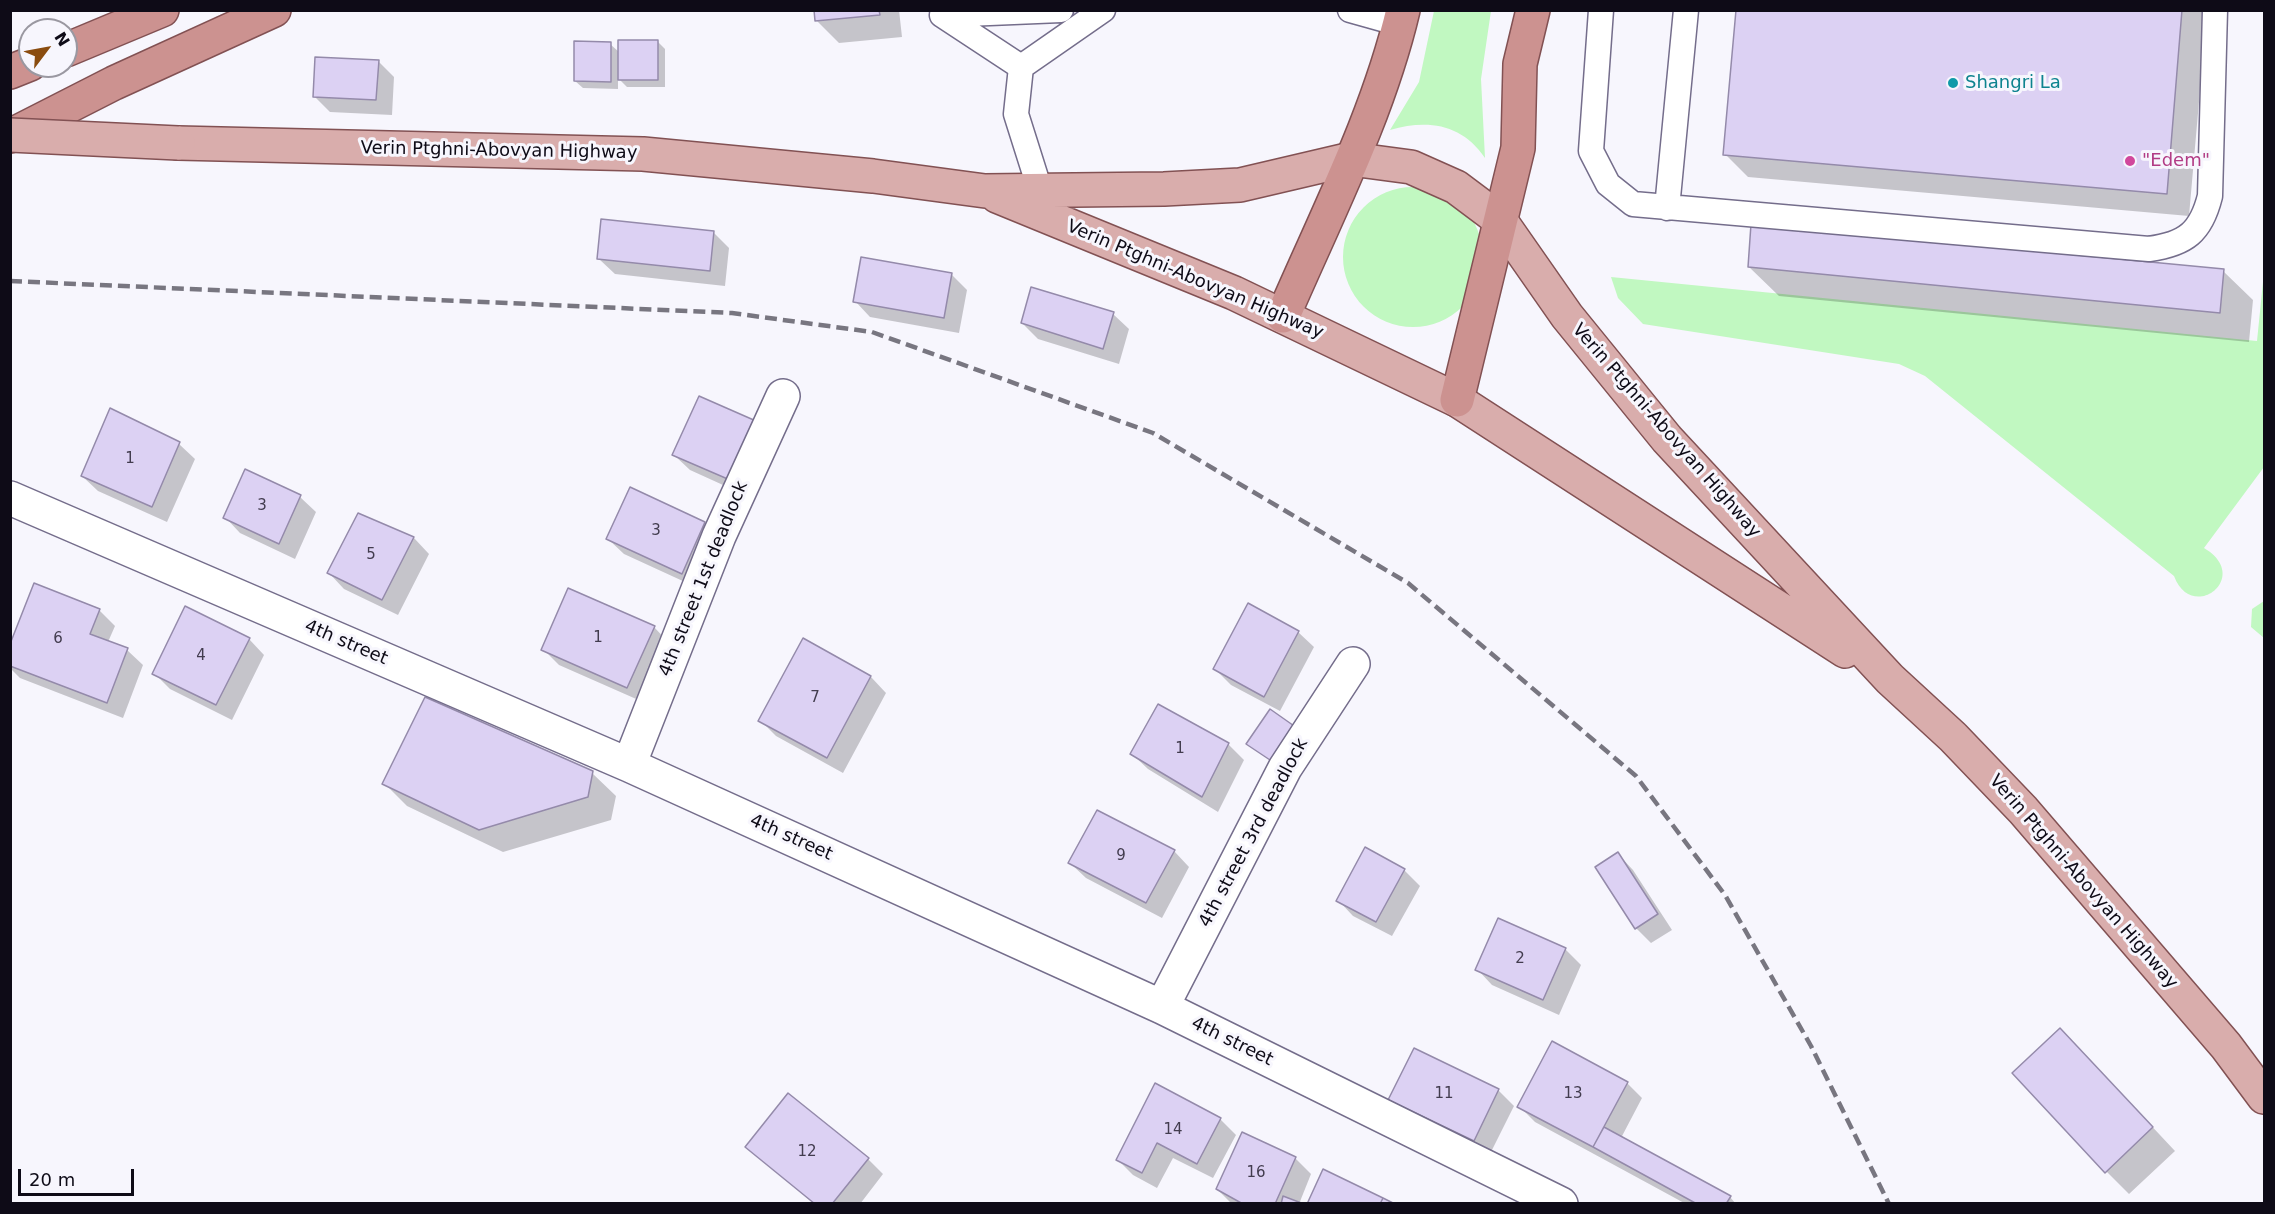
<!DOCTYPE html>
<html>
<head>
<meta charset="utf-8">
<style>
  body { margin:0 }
  #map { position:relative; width:2275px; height:1214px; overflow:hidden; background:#f7f6fd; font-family:"DejaVu Sans",sans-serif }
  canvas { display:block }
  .frame { position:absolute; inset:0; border:12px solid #0e0b17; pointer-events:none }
  .north { position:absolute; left:18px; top:18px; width:60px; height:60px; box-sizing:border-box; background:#f7f6fd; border:2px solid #9a98a1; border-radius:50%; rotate:58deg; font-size:16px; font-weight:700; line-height:24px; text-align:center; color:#0e0b17 }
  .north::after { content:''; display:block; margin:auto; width:21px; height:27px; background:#8a4c0f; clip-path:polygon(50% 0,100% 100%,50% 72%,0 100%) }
  .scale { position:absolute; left:18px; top:1169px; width:116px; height:27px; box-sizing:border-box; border:3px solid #0e0b17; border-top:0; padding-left:8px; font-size:18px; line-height:21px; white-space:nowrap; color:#0e0b17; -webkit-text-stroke:4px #f7f6fd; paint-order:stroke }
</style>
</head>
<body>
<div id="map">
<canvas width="2275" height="1214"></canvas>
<div class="frame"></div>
<div class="north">N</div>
<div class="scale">20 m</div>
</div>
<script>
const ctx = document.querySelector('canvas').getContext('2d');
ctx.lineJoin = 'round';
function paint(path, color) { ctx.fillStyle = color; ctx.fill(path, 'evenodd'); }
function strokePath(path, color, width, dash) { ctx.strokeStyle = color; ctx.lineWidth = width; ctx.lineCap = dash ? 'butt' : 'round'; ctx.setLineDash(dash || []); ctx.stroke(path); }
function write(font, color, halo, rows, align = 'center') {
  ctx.font = font + ' "DejaVu Sans",sans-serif'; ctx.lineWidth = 6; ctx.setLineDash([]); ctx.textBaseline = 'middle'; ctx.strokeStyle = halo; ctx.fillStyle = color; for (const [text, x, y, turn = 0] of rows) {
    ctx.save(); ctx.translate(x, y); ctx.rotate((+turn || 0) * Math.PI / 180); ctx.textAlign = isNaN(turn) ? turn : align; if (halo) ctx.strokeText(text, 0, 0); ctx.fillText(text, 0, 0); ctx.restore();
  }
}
paint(new Path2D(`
  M1434,11H1491L1481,79L1485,158C1462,124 1428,119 1390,130L1419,82Z
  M1343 257a70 70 0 1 1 140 0a70 70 0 1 1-140 0Z
  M2264,272V467L2204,548C2253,577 2192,624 2174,576L1925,376L1899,364L1643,324L1618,298L1611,277L2257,341Z
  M2264,601V638L2251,627L2252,609Z`), '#c1f8c1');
paint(new Path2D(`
  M815,10H899L902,37L839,43L816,20Z
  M1737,10H2207L2189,216L1748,177L1725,154Z
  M657,41L665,49V87H627L618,78V89L583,88L575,81L610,44L619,52Z
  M378,61L394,77L392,115L330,112L315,97Z
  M713,232L729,248L725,286L615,274L599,259Z
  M1749,267L2223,271L2253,300L2249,342L1779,296Z
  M951,274L967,290L959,333L870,317L855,301Z
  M1113,314L1129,329L1119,364L1038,339L1022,323Z
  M699,398L745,495L690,470L674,455Z
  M111,410L179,444L195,459L167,522L98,491L82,476Z
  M631,489L704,524L720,539L698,588L624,554L608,539Z
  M300,497L316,512L295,559L240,533L225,517Z
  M359,514L414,538L429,554L398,615L344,589L329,573Z
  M99,610L115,626L108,642L127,650L143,665L123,718L20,678L10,668V648Z
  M654,627L669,643L643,702L559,665L543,649Z
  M1298,632L1314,647L1280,711L1231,685L1215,669Z
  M249,639L264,655L232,720L170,689L154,673Z
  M804,640L871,677L886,693L843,773L776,736L760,720Z
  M1159,706L1229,745L1244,760L1218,812L1148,769L1132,754Z
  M592,773L616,796L611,820L503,852L407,806L384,783Z
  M1174,851L1189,867L1162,918L1086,878L1070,863Z
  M1618,854L1633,870L1672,930L1651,943L1636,928Z
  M1404,870L1420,886L1392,936L1353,916L1338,900Z
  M1565,949L1581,965L1559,1015L1492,985L1477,969Z
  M2083,1053L2175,1151L2129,1194L2106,1171Z
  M1627,1083L1642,1098L1621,1138L1730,1197L1736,1204H1686L1535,1122L1519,1106Z
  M1155,1085L1220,1119L1236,1135L1213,1178L1173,1158L1157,1188L1133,1175L1117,1159Z
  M1498,1090L1514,1106L1489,1156L1406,1115L1390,1100Z
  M747,1147L868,1159L883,1174L860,1204H814Z
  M1295,1158L1311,1174L1299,1204H1232L1217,1189Z`), '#0003');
const building = new Path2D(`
  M814,10H879L880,15L815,21Z
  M1736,10H2182L2167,194L1723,155Z
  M618,40H658V80H618Z
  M574,41L611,42V82L574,81Z
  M315,57L379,60L376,100L313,97Z
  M601,219L714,231L710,271L597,259Z
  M1751,224L2224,269L2220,313L1748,267Z
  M861,257L952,273L944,318L853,302Z
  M1031,287L1114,312L1103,349L1021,323Z
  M699,396L756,421L730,480L672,455Z
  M110,408L180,442L152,507L81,476Z
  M245,469L301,495L279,544L223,518Z
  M630,487L705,522L682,574L606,539Z
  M358,513L414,537L382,600L327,573Z
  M34,583L100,609L90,634L128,648L107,703L10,666V644Z
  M568,588L655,626L627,688L541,650Z
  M1248,603L1299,631L1264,697L1213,669Z
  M185,606L250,638L216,705L152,674Z
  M803,638L871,676L827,758L758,721Z
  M425,697L593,771L588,797L479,830L382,784Z
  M1158,704L1229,743L1202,797L1130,754Z
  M1270,709L1297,728L1273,762L1246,744Z
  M1097,810L1175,850L1146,903L1068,863Z
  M1365,847L1405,869L1376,922L1336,901Z
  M1618,852L1658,914L1635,929L1595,867Z
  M1498,918L1566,948L1543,1000L1475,970Z
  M2060,1028L2153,1127L2105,1173L2012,1073Z
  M1552,1041L1628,1082L1593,1147L1517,1107Z
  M1414,1048L1499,1089L1474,1141L1388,1100Z
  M1155,1083L1221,1118L1197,1164L1157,1143L1142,1173L1116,1160Z
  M788,1093L869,1158L832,1204H815L745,1147Z
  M1604,1127L1731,1196L1726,1204H1697L1593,1147Z
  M1242,1132L1296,1157L1275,1204H1243L1216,1189Z
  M1323,1169L1383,1198L1380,1204H1307Z
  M1283,1196L1304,1204H1281Z
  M1383,1198L1395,1204H1380Z`);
paint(building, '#dcd1f3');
strokePath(building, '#948aaa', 1.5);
const service = new Path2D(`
  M1350,10L1400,24
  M1601,10L1591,151L1608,184L1633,204L2149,249C2186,244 2201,232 2210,196L2215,10
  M942,15L1061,10
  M942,15L1021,67
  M1040,190L1016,114L1021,67L1103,10
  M1667,208L1686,10`);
const minor = new Path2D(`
  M10,498L629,765L1162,1007L1561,1204
  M629,765L719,536L783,396
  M1162,1007L1285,768L1353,664`);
const primary = new Path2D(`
  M178,143L643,154L873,176L985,191L1164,189L1240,185L1351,159L1411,167L1456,187L1500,220L1567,316L1667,439L1890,679L1953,737L2023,810L2226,1046L2264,1097
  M997,196L1234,293L1457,400L1845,651`);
const trunk = new Path2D(`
  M66,50L162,10
  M10,72L30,64
  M10,136L114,83L274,10
  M1283,316C1326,216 1378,116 1403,10
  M1457,400L1518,148L1520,64L1533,10`);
strokePath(service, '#746d8b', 27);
strokePath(minor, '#746d8b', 36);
strokePath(primary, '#825153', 36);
strokePath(trunk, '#825153', 36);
strokePath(service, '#fff', 24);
strokePath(minor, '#fff', 33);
strokePath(primary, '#d9adac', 33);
strokePath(trunk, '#cc9290', 33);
strokePath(new Path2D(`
  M10,281L732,313L872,332L1153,433L1408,583L1636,776L1725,895L1811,1046L1889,1204`), '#787680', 4.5, [12, 6]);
const primaryBridge = new Path2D(`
  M10,135L178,143`);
strokePath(primaryBridge, '#825153', 36, []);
strokePath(primaryBridge, '#d9adac', 33);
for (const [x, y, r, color] of [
  [1953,83,6,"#0f9aa8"],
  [2130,161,6,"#d1479c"]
]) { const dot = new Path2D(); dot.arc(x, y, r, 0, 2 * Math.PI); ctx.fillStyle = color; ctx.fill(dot); strokePath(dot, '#f7f6fd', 2); }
write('15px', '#423c4e', null, [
  ["1",130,459],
  ["3",262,506],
  ["3",656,531],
  ["5",371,555],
  ["1",598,638],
  ["6",58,639],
  ["4",201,656],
  ["7",815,698],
  ["1",1180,749],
  ["9",1121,856],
  ["2",1520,959],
  ["11",1444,1094],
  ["13",1573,1094],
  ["14",1173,1130],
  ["12",807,1152],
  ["16",1256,1173]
]);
write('18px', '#0d838f', '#f7f6fd', [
  ["Shangri La",1965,83]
], 'left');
write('18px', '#0e0b17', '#f7f6fd', [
  ["Verin Ptghni-Abovyan Highway",499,151,1],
  ["Verin Ptghni-Abovyan Highway",1195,280,23],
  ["Verin Ptghni-Abovyan Highway",1666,431,49],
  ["4th street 1st deadlock",704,579,-68],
  ["4th street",346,643,23],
  ["4th street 3rd deadlock",1254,833,-62],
  ["4th street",791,838,24],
  ["Verin Ptghni-Abovyan Highway",2083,882,49],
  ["4th street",1232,1042,26]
]);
write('18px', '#b23c85', '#f7f6fd', [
  ["\"Edem\"",2142,161]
], 'left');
</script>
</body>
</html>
